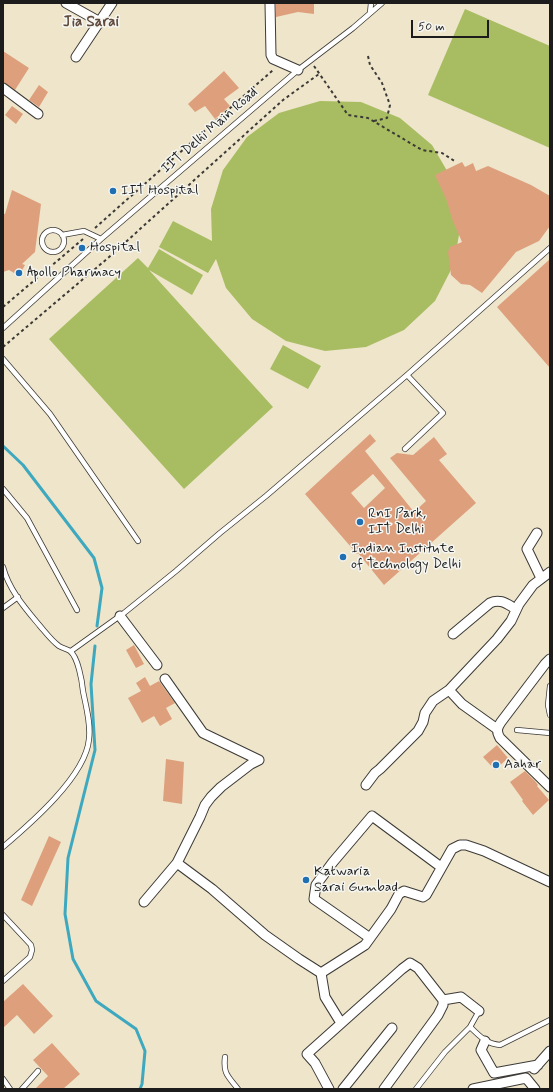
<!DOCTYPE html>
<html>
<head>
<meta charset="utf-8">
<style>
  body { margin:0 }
  #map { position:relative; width:553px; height:1092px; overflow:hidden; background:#eee5cb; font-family:Mynerve,sans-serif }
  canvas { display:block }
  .frame { position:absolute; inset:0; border:4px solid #1c1c1c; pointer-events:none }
  .scale { position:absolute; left:411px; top:20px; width:78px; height:18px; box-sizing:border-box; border:2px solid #1c1c1c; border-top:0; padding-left:5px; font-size:12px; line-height:14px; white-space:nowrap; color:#1c1c1c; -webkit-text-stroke:3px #f6f6f2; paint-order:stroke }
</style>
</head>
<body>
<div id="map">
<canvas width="553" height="1092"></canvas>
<div class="frame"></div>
<div class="scale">50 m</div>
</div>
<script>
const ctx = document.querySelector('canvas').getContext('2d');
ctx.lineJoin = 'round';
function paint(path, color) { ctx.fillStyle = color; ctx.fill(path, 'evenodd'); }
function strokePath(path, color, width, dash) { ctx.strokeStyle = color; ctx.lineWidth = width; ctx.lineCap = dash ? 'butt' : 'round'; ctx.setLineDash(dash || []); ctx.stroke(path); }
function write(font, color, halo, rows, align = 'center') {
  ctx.font = font + ' Mynerve,sans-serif'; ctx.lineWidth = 3; ctx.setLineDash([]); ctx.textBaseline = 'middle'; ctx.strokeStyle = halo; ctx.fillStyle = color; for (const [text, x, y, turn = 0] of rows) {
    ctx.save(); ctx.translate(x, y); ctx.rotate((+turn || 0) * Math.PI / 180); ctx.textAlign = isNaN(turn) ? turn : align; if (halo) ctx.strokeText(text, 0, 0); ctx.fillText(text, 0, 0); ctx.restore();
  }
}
paint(new Path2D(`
  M465,9L550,46V148L428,95Z
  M320,101L361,102L400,118L432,145L453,181L461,223L454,264L435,301L404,330L366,347L325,351L286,341L252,319L226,288L216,259L208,273L159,247L173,221L212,241L211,209L223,170L247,137L279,113Z
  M159,249L203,275L192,295L149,270L273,407L184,489L49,339L138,258L148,268Z
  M283,345L321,366L308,389L270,369Z`), '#a8bd61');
strokePath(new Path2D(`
  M3,446L23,465L94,558L102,588L97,626
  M95,646L91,684L95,750L68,858L65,914L73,959L96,1001L136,1029L145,1051L142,1084L140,1089`), '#3ea8be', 3);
paint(new Path2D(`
  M276,3H314V14L298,12L276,17Z
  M3,51L29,68L15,90L3,82Z
  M224,71L239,88L224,99L230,106L215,119L205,106L195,112L188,104Z
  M39,85L48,92L39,107L29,100Z
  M12,106L23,114L16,124L5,115Z
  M462,162L465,167L473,163L476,171L488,166L531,185L550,196V226L539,241L516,252L482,293L470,285L461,284L451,275L448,252L450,247L462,242L452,219L447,201L435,175Z
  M12,190L41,204L35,252L22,264L25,265L19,276L9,270L3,272V214H5Z
  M550,259V368L497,307Z
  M370,434L376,441L365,451L414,512L426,501L390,458L397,453L413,455L434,437L447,454L439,460L476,503L384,585L358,553L357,554L305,494ZM373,474L385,488L364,508L351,493Z
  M134,645L144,664L136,668L126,650Z
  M145,677L150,686L159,681L175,703L166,708L172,719L160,726L154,716L142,723L128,698L141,691L136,683Z
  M497,745L508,758L495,770L483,757Z
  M166,759L184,762L182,804L163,801Z
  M525,771L535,781L538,785L537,786L549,800L533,815L522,801L523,800L510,782Z
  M49,836L61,842L32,906L21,900Z
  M23,984L53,1016L34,1034L17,1015L3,1028V1002Z
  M52,1043L80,1074L63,1089H35L48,1076L33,1060Z`), '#dea07c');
const lane = new Path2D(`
  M370,13L371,3
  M42 241a11 11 0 1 1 22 0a11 11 0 1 1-22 0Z
  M62,235L84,231L101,239
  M3,328L101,239L298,70L353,28L382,3
  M3,359L50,414L138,541
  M405,449L443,413L407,375
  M3,489L27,518L77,610
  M3,567C9,590 25,608 40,626C46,633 52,641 59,646C62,648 67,649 70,651C78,657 82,681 83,691C86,707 91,723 89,739C86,776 30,824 3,847
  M3,608L18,597
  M71,651L124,613L176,571L220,533L266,496L407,375L550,248
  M550,686L548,705L550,715
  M517,730L550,733
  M3,915L31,945L32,950L30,957L3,981
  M479,1011L470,1027C481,1037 485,1043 500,1045L550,1020
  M225,1057C223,1074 228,1076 238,1089
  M3,1079L10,1089
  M22,1089L38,1071
  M416,1089L445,1052L470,1027`);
const street = new Path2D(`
  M66,3L100,22
  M270,3L271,55L273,59L298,70
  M76,57L112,3
  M3,88L38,114
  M537,533L527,549L541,578
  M120,616L157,665
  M453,634L490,603C500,598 507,604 516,609
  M550,659L545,664L501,722C497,728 496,731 500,738L550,787
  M165,679L203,733L259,760
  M449,690L462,704L497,729
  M366,785L375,773L380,769L418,731L423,722L425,713L433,701L449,690L497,639L511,621L519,604L533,585L550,572
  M177,863L212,889L265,935L299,959L321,973
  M144,902L177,863L200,817L205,805L211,797L221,787L251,764L259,760
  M370,938L314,899L316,885L333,862L372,816L441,867
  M443,1000L461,997L479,1011
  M341,1023L325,997L321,973L365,945L391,909L399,894L404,891L423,897L426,895L452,849L460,845H466L484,851L550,882
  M485,1041L481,1050L494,1073L538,1065
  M534,1069L550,1051
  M329,1089L315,1063L307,1054L402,969L410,963L418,968L443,1000V1005L438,1015L384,1089
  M343,1089L392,1028
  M473,1089L526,1078L535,1089`);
strokePath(lane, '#3c3a36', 6);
strokePath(street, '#3c3a36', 11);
strokePath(new Path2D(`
  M368,56L370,65L382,83L390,105L387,118L374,121
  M314,66L348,115L368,118L422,150L442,153L456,162
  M95,228L273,70
  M3,307L83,239
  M3,347L108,258L283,100L319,74`), '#3c3a36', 2, [3, 3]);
strokePath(lane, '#fff', 4.5);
strokePath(street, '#fff', 9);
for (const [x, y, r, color] of [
  [113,191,4,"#1f6fb2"],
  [82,248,4,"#1f6fb2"],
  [19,273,4,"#1f6fb2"],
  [360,522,4,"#1f6fb2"],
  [343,557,4,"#1f6fb2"],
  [496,765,4,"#1f6fb2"],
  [306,880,4,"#1f6fb2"]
]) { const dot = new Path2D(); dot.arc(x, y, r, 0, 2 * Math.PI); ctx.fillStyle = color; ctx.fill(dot); strokePath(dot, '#f6f6f2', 1.5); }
write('14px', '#1c1c1c', '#f6f6f2', [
  ["IIT Delhi Main Road",210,131,-41]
]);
write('14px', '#1c1c1c', '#f6f6f2', [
  ["IIT Hospital",121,191],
  ["Hospital",90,248],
  ["Apollo Pharmacy",27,273],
  ["RnI Park,",368,514],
  ["IIT Delhi",368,530],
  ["Indian Institute",351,549],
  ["of Technology Delhi",351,565],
  ["Aahar",504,765],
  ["Katwaria",314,872],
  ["Sarai Gumbad",314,888]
], 'left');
write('bold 15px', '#604a3e', '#f6f6f2', [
  ["Jia Sarai",91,23]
]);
</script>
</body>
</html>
